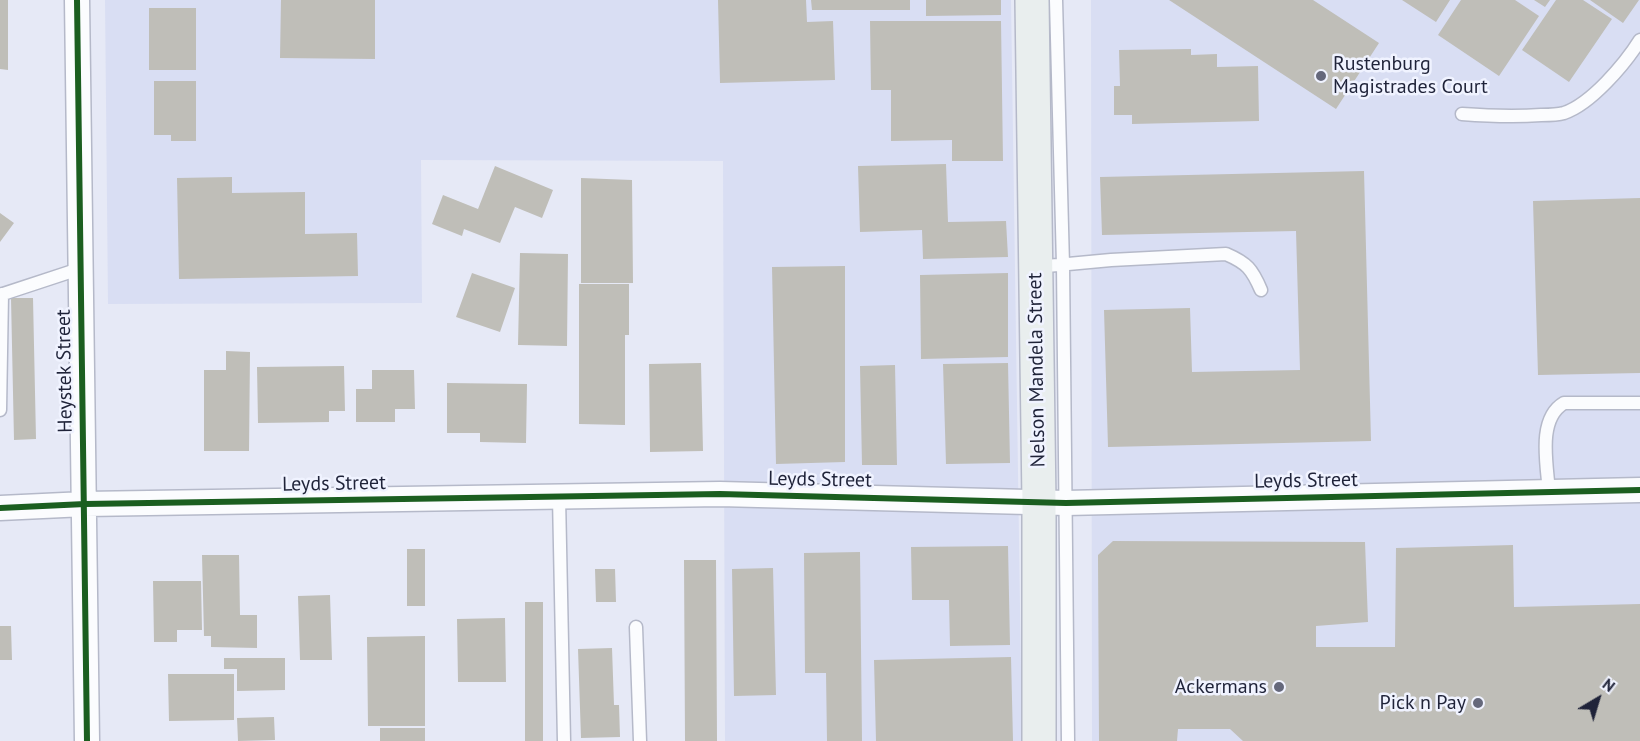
<!DOCTYPE html>
<html>
<head>
<meta charset="utf-8">
<style>
  body { margin:0 }
  #map { position:relative; width:1640px; height:741px; overflow:hidden; background:#e6e9f6; font-family:"PT Sans",sans-serif }
  canvas { display:block }
  .north { position:absolute; left:1568px; top:669px; width:60px; height:60px; -webkit-text-stroke:4px #f0f3ff; paint-order:stroke; rotate:38deg; font-size:16px; font-weight:700; line-height:24px; text-align:center; color:#1f2339 }
  .north::after { content:''; display:block; margin:auto; width:21px; height:27px; background:#1f2339; clip-path:polygon(50% 0,100% 100%,50% 72%,0 100%) }
</style>
</head>
<body>
<div id="map">
<canvas width="1640" height="741"></canvas>
<div class="north">N</div>
</div>
<script>
const ctx = document.querySelector('canvas').getContext('2d');
ctx.lineJoin = 'round';
function paint(path, color) { ctx.fillStyle = color; ctx.fill(path, 'evenodd'); }
function strokePath(path, color, width, dash) { ctx.strokeStyle = color; ctx.lineWidth = width; ctx.lineCap = dash ? 'butt' : 'round'; ctx.setLineDash(dash || []); ctx.stroke(path); }
function write(font, color, halo, rows, align = 'center') {
  ctx.font = font + ' "PT Sans",sans-serif'; ctx.lineWidth = 5; ctx.setLineDash([]); ctx.textBaseline = 'middle'; ctx.strokeStyle = halo; ctx.fillStyle = color; for (const [text, x, y, turn = 0] of rows) {
    ctx.save(); ctx.translate(x, y); ctx.rotate((+turn || 0) * Math.PI / 180); ctx.textAlign = isNaN(turn) ? turn : align; if (halo) ctx.strokeText(text, 0, 0); ctx.fillText(text, 0, 0); ctx.restore();
  }
}
paint(new Path2D(`
  M105,0H1011L1022,741H725L723,161L421,160L422,303L108,304Z
  M1091,0H1640V741H1092Z`), '#d9def3');
paint(new Path2D(`
  M0,0H8V70L0,69Z
  M281,0H375V59L280,58Z
  M718,0H806L807,22L833,21L835,80L720,83Z
  M811,0H910V10H812Z
  M926,0H1001V15L926,16Z
  M1169,0H1313L1379,43L1336,109Z
  M1402,0H1450L1436,22Z
  M1461,0H1515L1539,16L1499,76L1438,35Z
  M1534,0H1550L1545,7Z
  M1556,0H1583L1612,19L1569,82L1522,50Z
  M1590,0H1639L1623,23Z
  M149,8H196V70H149Z
  M870,21H1001L1003,161H952V140L891,141V90H871Z
  M1191,49V55L1217,54V67L1258,66L1259,121L1132,124V115H1114V86H1120L1119,50Z
  M154,81H196V141H171V135H154Z
  M946,164L948,222L1006,221L1008,257L923,259L922,230L860,232L858,166Z
  M495,166L553,190L542,218L515,207L500,243L464,229L462,236L432,224L443,195L478,209Z
  M1364,171L1371,441L1108,447L1104,310L1190,308L1192,372L1300,370L1296,231L1102,235L1100,177Z
  M232,177V193L305,192V234L357,233L358,276L179,279L177,178Z
  M581,178L632,180L633,283H581Z
  M1640,198V373L1538,375L1533,201Z
  M0,213L14,223L0,242Z
  M520,253L568,254L567,346L518,345Z
  M845,266V462L776,464L772,267Z
  M472,273L515,288L500,332L456,317Z
  M1008,273V357L921,359L920,275Z
  M579,284H629V335H625V425L579,424Z
  M11,298H33L36,439L14,440Z
  M226,351L250,352L249,451H204V370H226Z
  M701,363L703,451L650,452L649,364Z
  M1008,363L1010,463L946,464L943,364Z
  M895,365L897,465H862L860,366Z
  M344,366L345,411H329V422L258,423L257,367Z
  M372,370H414L415,409H395V422H356V389H372Z
  M447,383L527,384L526,443L480,442V433H447Z
  M1113,541L1365,542L1368,622L1316,626V647H1395L1396,548L1513,545L1514,607L1640,604V741H1243L1230,729H1178L1177,741H1099L1098,555Z
  M1008,546L1010,645L950,646L949,600H912L911,547Z
  M407,549H425V606H407Z
  M860,552L862,741H827L826,673H805L804,553Z
  M202,555H239L240,615H257V648L211,647V636H204Z
  M684,560H716L717,741H685Z
  M773,568L776,695L734,696L732,569Z
  M595,569H615L616,602H596Z
  M153,581H201L202,630H177V642H154Z
  M330,595L332,660H300L298,596Z
  M525,602H543V741H525Z
  M505,618L506,682H458L457,619Z
  M0,626H11L12,660H0Z
  M425,636V726H368L367,637Z
  M612,648L614,705H619L620,737L581,738L578,649Z
  M1011,657L1013,741H876L874,660Z
  M224,658H285V690L237,691V669H224Z
  M168,674H234V720L169,721Z
  M274,717L275,740L238,741L237,718Z
  M380,728H425V741H380Z`), '#bfbeb8');
const lane = new Path2D(`
  M1056,0L1063,265L1068,741
  M1462,114C1489,116 1514,117 1541,115C1548,115 1557,115 1564,113C1591,104 1625,64 1640,40
  M1036,267L1111,260L1226,254C1247,263 1252,269 1261,290
  M0,295L79,269
  M0,410L2,294
  M1549,492C1547,464 1537,419 1564,403H1640
  M559,497L564,741
  M636,627L640,741`);
const street = new Path2D(`
  M77,0C79,247 85,494 87,741
  M0,508L85,504L720,494L1066,503L1640,490`);
const secondary = new Path2D(`
  M1032,0L1039,502V741`);
strokePath(lane, '#b5b9c9', 15);
strokePath(street, '#b5b9c9', 27);
strokePath(secondary, '#b5b9c9', 36);
strokePath(lane, '#fbfcfe', 12);
strokePath(street, '#fbfcfe', 24);
strokePath(secondary, '#e9eeee', 33);
strokePath(new Path2D(`
  M77,0C79,247 85,494 87,741
  M0,508L85,504L720,494L1066,503L1640,490`), '#1b5e20', 6);
for (const [x, y, r, color] of [
  [1321,76,6,"#65687b"],
  [1279,687,6,"#65687b"],
  [1478,703,6,"#65687b"]
]) { const dot = new Path2D(); dot.arc(x, y, r, 0, 2 * Math.PI); ctx.fillStyle = color; ctx.fill(dot); strokePath(dot, '#f0f3ff', 2); }
write('20px', '#1f2339', '#f0f3ff', [
  ["Rustenburg",1333,64,"left"],
  ["Magistrades Court",1333,87,"left"],
  ["Ackermans",1267,687],
  ["Pick n Pay",1466,703]
], 'right');
write('20px', '#1f2339', '#f0f3ff', [
  ["Nelson Mandela Street",1037,370,-91],
  ["Heystek Street",65,371,-91],
  ["Leyds Street",820,480,1],
  ["Leyds Street",1306,481,-1],
  ["Leyds Street",334,484,-1]
]);
</script>
</body>
</html>
